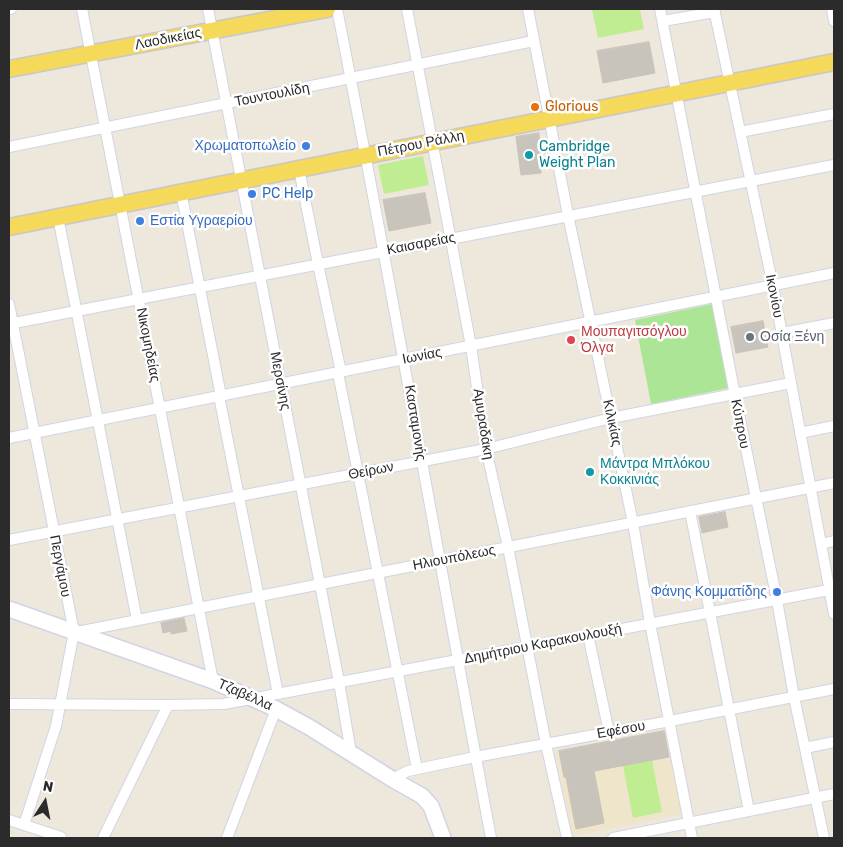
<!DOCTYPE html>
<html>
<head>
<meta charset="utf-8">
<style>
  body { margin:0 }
  #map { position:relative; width:843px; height:847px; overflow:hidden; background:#ede7dc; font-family:Rubik,sans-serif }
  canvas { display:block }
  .frame { position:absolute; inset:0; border:10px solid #2b2b2b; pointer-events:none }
  .north { position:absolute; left:20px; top:777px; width:50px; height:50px; -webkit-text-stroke:4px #fff; paint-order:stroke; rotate:11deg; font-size:14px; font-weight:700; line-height:20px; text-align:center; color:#2b2b2b }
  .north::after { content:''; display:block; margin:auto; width:18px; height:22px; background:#2b2b2b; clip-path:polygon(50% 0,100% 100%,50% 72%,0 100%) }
</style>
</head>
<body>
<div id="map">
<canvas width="843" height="847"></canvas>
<div class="frame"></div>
<div class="north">N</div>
</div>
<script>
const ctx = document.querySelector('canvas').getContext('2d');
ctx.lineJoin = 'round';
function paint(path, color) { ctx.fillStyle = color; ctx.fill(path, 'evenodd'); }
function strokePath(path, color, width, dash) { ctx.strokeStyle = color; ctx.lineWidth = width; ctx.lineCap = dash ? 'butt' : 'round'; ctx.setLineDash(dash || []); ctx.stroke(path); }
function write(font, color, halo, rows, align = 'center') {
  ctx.font = font + ' Rubik,sans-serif'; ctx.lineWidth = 5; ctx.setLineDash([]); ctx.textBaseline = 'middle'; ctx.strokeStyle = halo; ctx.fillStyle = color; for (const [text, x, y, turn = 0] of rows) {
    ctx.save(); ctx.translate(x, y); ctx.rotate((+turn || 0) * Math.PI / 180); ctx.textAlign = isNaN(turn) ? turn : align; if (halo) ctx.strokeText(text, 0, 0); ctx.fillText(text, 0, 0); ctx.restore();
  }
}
paint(new Path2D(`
  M667,730L683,814L573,836L556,752Z`), '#efe5cb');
paint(new Path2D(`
  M712,304L729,388L651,404L635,320Z`), '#ade597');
paint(new Path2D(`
  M592,9H640L644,29L598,38Z
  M423,156L429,185L384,194L378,165Z
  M652,760L662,812L633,818L623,766Z`), '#c1ed92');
const building = new Path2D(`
  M649,42L655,73L603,83L597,51Z
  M539,133L541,173L521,175L516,137Z
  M425,193L431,223L389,231L383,200Z
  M763,321L768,347L736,353L731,327Z
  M725,512L728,527L702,533L699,517Z
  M184,618L187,631L171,634V631L163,633L161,623Z
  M664,731L669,757L594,771L604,823L576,829L566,777H564L559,751Z`);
paint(building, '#c8c4bc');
strokePath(building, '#c8c3b6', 1);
const street = new Path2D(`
  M9,9H11
  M82,9L213,681
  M208,9L339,682L351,753
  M337,9C392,285 439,562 491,838
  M407,9L471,346L486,449L508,547L546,744L567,838
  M528,9L568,215L633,523L650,623L692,838
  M660,9L735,395L777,600L794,697L824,838
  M714,9L773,286L834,614
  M832,9L834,21
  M663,21L715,12
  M740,132L834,114
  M9,147L534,41
  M299,169L318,264L341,372
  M181,192L221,396
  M58,217L137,620
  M9,304L74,632L56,726L24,825
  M9,324L834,165
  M782,333L834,323
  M338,373L417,769
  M219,396L278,694
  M800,433L834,426
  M9,438L834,273
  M690,511L749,811
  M9,540L486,449L611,418L791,383
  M821,544L834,541
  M77,632L834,483
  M588,635L609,732
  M9,704L168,705L224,704L834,589
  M805,748L834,742
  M392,779L408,771L475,757L670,721L834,689
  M9,820L61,837
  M103,838L168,705
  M227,838L276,709
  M613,838L834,794`);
const secondary = new Path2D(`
  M9,609L213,681L276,709L309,727L392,779L422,796L431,806L443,838`);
const primary = new Path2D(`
  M9,69L327,9
  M9,227L834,62`);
strokePath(street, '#d1d4e4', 12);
strokePath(secondary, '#d1d4e4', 18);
strokePath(primary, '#c8c8c8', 19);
strokePath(street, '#fff', 10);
strokePath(secondary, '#fff', 15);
strokePath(primary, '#f5d95a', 16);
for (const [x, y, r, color] of [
  [535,107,5,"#e8710a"],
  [306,146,5,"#3f7fe0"],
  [529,155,5,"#0f9aa8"],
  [252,194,5,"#3f7fe0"],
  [140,221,5,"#3f7fe0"],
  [750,337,5,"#6b7280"],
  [571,340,5,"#e0444e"],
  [590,472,5,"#0f9aa8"],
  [777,592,5,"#3f7fe0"]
]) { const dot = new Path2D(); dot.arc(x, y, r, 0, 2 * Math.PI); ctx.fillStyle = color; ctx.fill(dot); strokePath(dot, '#fff', 2); }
write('14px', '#2b2b2b', '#fff', [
  ["Λαοδικείας",168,39,-11],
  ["Τουντουλίδη",272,95,-11],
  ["Πέτρου Ράλλη",421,144,-11],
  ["Καισαρείας",421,244,-11],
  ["Ικονίου",774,296,79],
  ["Νικομηδείας",148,345,79],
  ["Ιωνίας",422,356,-11],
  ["Μερσίνης",280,381,79],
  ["Κασταμονής",415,423,81],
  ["Κιλικίας",612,423,78],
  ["Αμυραδάκη",483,424,81],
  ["Κύπρου",740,424,79],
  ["Θείρων",371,471,-11],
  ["Ηλιουπόλεως",454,558,-11],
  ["Περγάμου",60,566,79],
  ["Δημήτριου Καρακουλουξή",543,644,-11],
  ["Τζαβέλλα",245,695,24],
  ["Εφέσου",621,730,-10]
]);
write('14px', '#c56008', '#fff', [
  ["Glorious",545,107]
], 'left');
write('14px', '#366cbe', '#fff', [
  ["Χρωματοπωλείο",296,146],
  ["PC Help",262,194,"left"],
  ["Εστία Υγραερίου",150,221,"left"],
  ["Φάνης Κομματίδης",767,592]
], 'right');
write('14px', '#0d838f', '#fff', [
  ["Cambridge",539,147],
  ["Weight Plan",539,163],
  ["Μάντρα Μπλόκου",600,464],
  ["Κοκκινιάς",600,480]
], 'left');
write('14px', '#be3a42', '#fff', [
  ["Μουπαγιτσόγλου",581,332],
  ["Όλγα",581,348]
], 'left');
write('14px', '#5b616d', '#fff', [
  ["Οσία Ξένη",760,337]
], 'left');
</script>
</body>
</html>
